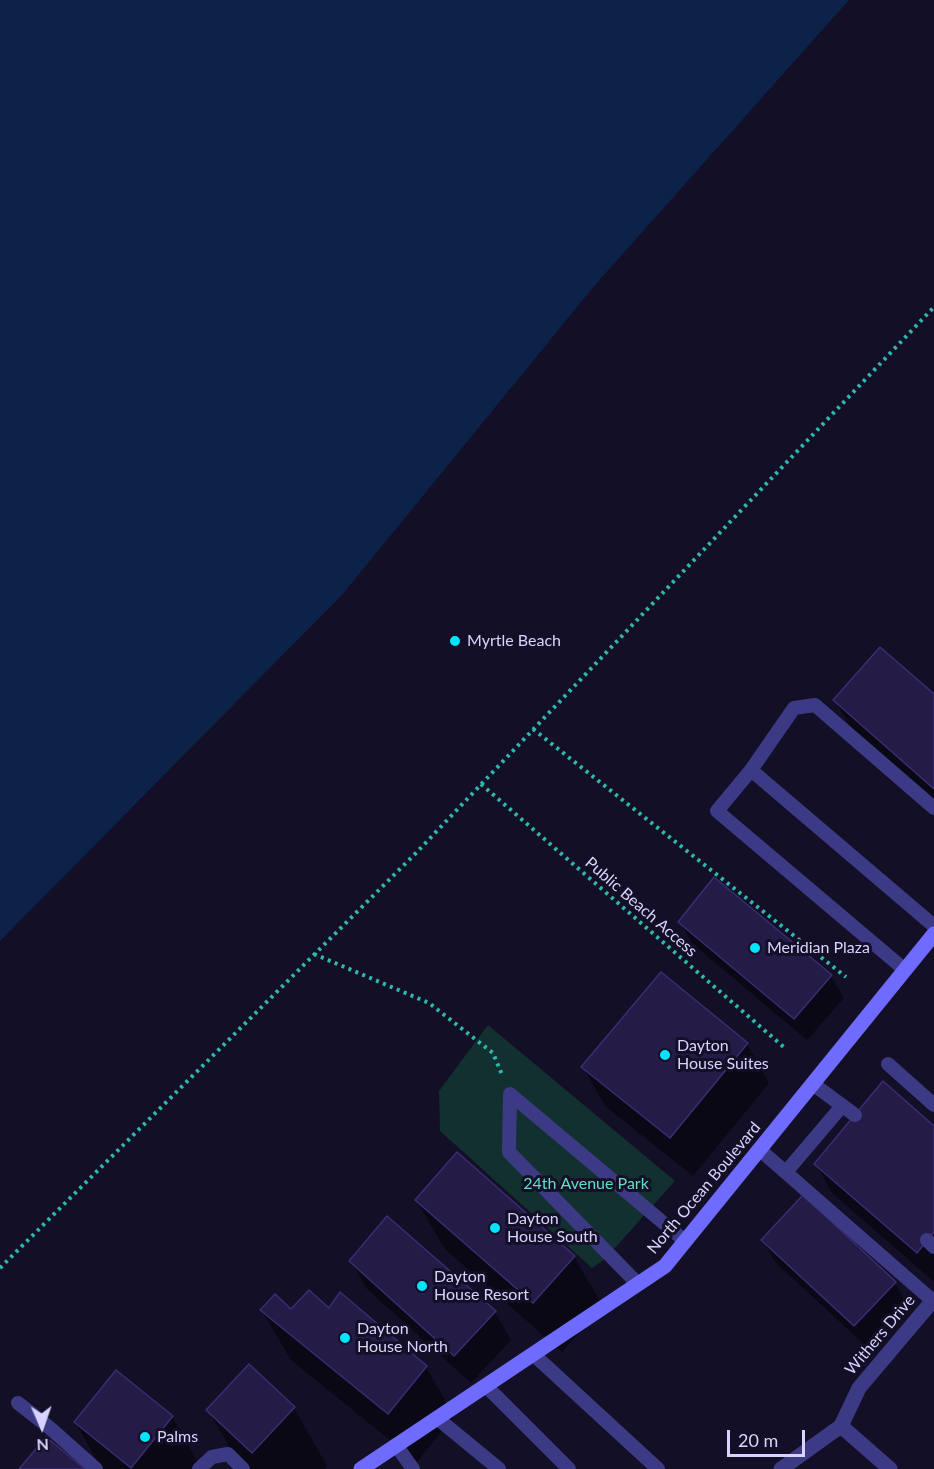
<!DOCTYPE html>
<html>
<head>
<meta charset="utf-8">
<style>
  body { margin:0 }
  #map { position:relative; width:934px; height:1469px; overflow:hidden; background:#130f26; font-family:Lato,sans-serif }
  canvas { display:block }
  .north { position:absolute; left:12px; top:1397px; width:60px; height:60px; -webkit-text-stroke:4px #130f26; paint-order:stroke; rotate:178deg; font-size:16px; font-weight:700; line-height:24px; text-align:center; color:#d9d4ff }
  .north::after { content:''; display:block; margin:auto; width:21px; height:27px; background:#d9d4ff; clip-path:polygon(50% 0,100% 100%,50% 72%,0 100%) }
  .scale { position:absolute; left:727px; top:1430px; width:78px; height:27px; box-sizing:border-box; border:3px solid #d9d4ff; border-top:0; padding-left:8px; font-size:18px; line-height:21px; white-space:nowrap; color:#d9d4ff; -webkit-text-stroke:4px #130f26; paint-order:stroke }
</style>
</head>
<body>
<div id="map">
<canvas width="934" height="1469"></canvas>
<div class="north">N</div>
<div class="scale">20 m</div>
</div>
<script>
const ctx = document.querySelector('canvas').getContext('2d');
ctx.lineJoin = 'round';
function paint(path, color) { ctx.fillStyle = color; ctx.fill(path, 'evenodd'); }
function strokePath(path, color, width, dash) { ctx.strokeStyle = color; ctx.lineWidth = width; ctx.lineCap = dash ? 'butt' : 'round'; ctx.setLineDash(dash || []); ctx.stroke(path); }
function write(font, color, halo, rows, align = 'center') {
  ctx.font = font + ' Lato,sans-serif'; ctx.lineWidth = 6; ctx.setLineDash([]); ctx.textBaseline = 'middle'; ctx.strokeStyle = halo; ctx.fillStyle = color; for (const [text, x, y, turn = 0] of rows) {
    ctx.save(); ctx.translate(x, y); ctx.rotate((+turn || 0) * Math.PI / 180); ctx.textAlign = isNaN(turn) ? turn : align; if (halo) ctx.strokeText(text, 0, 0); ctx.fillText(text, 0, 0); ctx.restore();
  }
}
paint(new Path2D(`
  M488,1025L675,1181L605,1259L592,1268L440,1131L439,1091Z`), '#12302f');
paint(new Path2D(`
  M0,0H849L595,285L342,595L0,941Z`), '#0c2248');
paint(new Path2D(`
  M934,696V807L857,739L835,700Z
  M680,922L831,976L844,998L807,1040L693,944Z
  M747,1044L769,1083L693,1176L605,1106L583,1067Z
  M934,1128V1280L933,1281L832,1193L816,1164Z
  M457,1154L574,1257L603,1306L562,1352L445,1249L416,1200Z
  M387,1218L495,1312L511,1340L471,1383L367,1289L351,1261Z
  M763,1240L895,1283L907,1304L867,1347L775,1262Z
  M329,1310L426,1367L454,1416L417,1462L291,1360L262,1311Z
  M294,1408L327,1466L325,1469H242L208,1410Z
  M172,1417L202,1469H102L75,1422Z`), '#0007');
const building = new Path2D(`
  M880,647L934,694V789L833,700Z
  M714,877L832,975L794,1019L678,922Z
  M661,972L748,1043L670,1138L581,1067Z
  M883,1081L934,1126V1232L917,1253L814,1164Z
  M457,1152L575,1256L533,1303L415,1200Z
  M803,1195L896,1282L854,1326L761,1240Z
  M387,1216L496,1311L454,1356L349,1261Z
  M309,1290L329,1308L340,1292L427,1366L388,1414L260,1310L275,1294L291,1309Z
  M249,1364L295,1407L252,1453L206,1410Z
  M116,1370L173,1416L131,1468L74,1422Z
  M46,1437L85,1469H19Z`);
paint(building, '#241b47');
strokePath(building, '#3b2d73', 1.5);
strokePath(new Path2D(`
  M533,729L846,977
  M481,784L786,1049
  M314,954L429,1003L493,1053L503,1077
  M0,1268L416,853L934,307`), '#2fb8b0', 4, [3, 4.5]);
strokePath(new Path2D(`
  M751,770L794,708L815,705L934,808
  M905,970L717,811L751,770L934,926
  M888,1064L934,1105
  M813,1084L855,1115
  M759,1149L933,1301
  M786,1172L842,1106
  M927,1240L934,1247
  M638,1284L509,1152L510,1094L685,1241
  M533,1354L658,1469
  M486,1386L569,1469
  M18,1403L50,1428L96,1469
  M437,1418L499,1469
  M396,1445L413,1469
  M199,1469L212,1457L228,1454L243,1469`), '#3d3a85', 14);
strokePath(new Path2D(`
  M841,1426L890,1469
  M781,1469L841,1426L859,1388L934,1299`), '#3d3a85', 15);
strokePath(new Path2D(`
  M361,1469L665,1266L934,934`), '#6f6bff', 15);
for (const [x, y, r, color] of [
  [455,641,6,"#00e5ff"],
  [755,948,6,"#00e5ff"],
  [665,1055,6,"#00e5ff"],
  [495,1228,6,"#00e5ff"],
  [422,1286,6,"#00e5ff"],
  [345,1338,6,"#00e5ff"],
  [145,1437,6,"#00e5ff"]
]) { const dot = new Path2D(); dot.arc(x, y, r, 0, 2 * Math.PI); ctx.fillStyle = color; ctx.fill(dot); strokePath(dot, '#130f26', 2); }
write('16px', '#d9d4ff', '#130f26', [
  ["Myrtle Beach",467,641],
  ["Meridian Plaza",767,948],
  ["Dayton",677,1046],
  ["House Suites",677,1064],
  ["Dayton",507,1219],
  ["House South",507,1237],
  ["Dayton",434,1277],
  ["House Resort",434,1295],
  ["Dayton",357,1329],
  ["House North",357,1347],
  ["Palms",157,1437]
], 'left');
write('16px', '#d9d4ff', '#130f26', [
  ["Public Beach Access",641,907,41],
  ["North Ocean Boulevard",704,1188,-50],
  ["Withers Drive",880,1335,-50]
]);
write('16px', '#5fe0c0', '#130f26', [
  ["24th Avenue Park",586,1184]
]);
</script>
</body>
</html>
